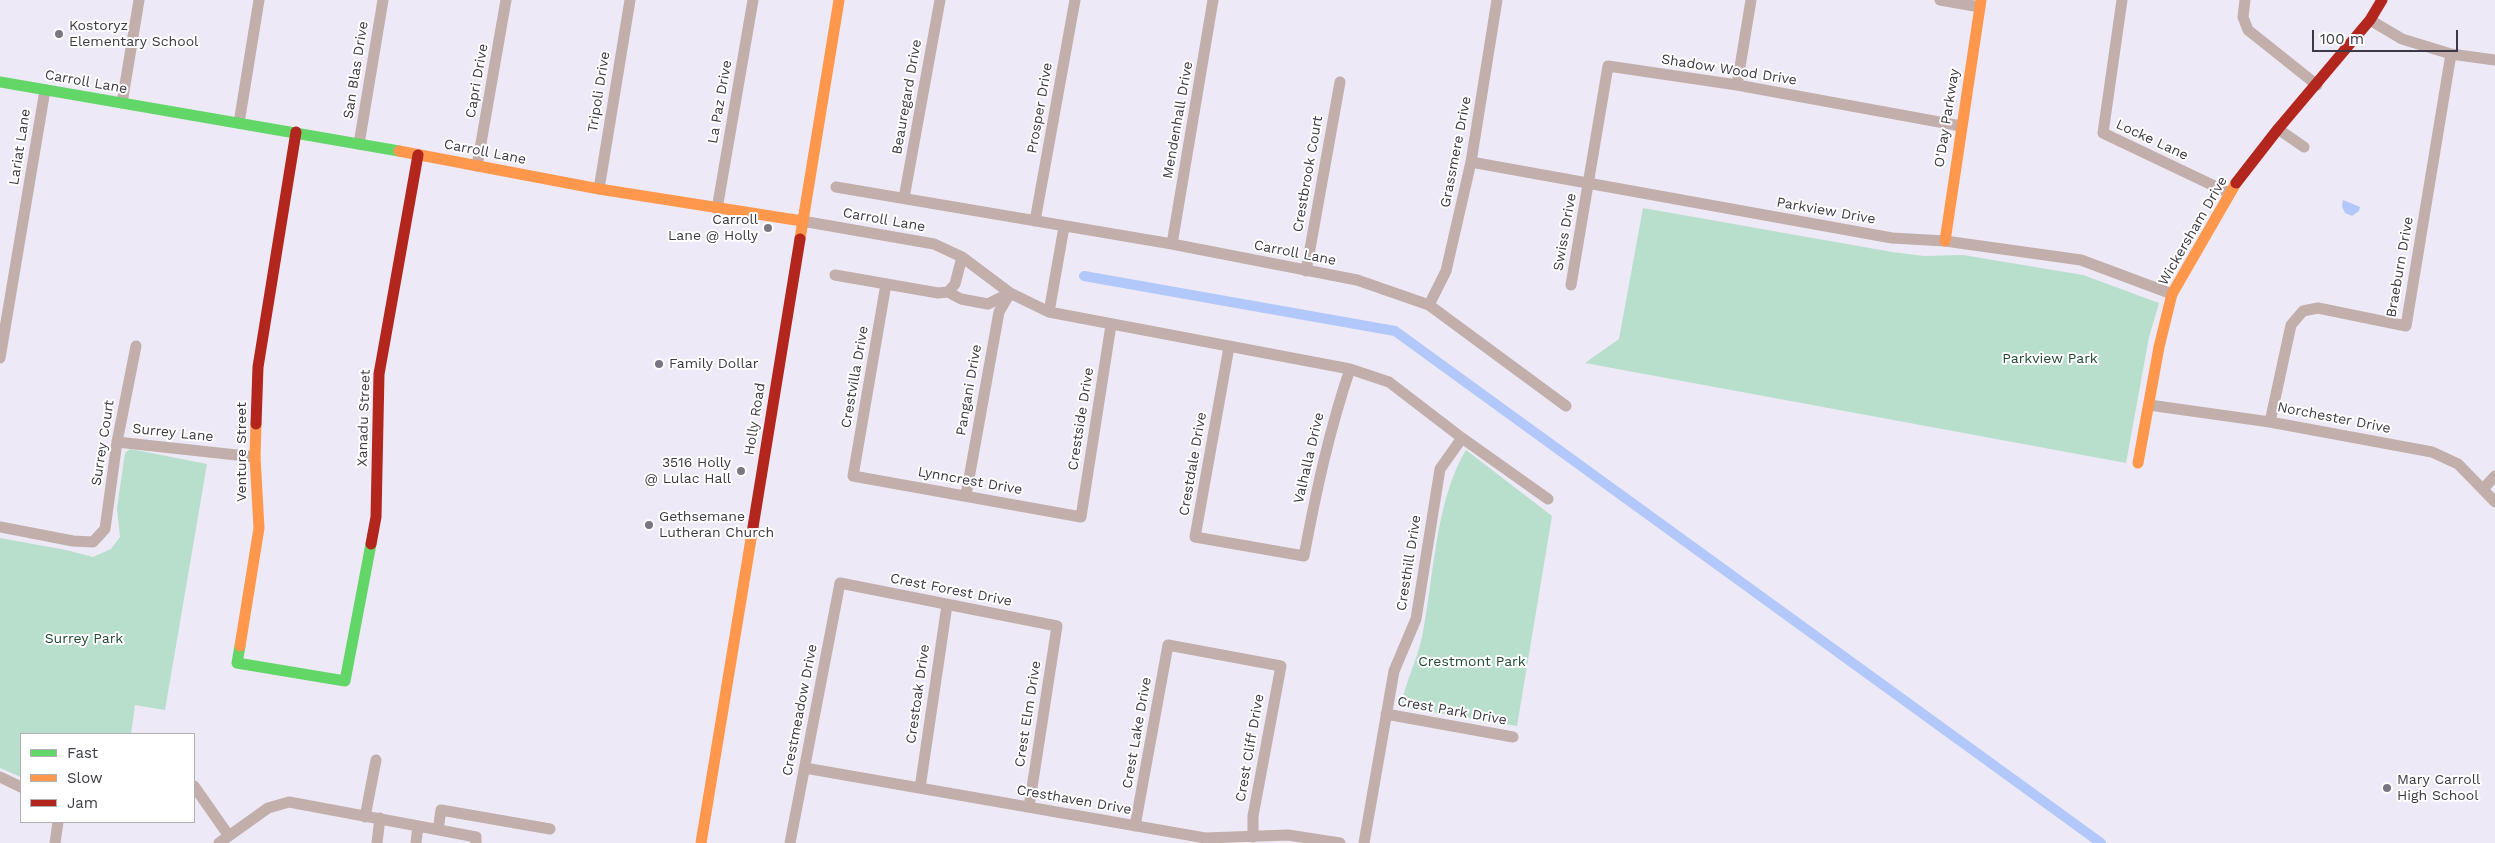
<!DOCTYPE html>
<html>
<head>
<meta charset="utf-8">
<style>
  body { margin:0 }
  #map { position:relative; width:2495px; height:843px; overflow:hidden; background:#ede9f6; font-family:"Work Sans",sans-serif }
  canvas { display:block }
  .legend { position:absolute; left:20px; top:733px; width:175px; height:90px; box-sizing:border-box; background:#fff; border:1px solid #b1b0b4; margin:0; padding:6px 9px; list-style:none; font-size:15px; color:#3d3944 }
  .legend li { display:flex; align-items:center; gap:10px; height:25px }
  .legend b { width:25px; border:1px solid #b1b0b4 }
  .scale { position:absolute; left:2312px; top:30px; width:146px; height:22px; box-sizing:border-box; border:2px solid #3d3944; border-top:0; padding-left:6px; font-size:15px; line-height:18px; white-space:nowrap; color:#3d3944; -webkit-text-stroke:4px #fff; paint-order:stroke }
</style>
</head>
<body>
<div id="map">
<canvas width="2495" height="843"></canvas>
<ul class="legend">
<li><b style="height:6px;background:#63d668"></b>Fast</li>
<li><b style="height:6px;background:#ff974d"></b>Slow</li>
<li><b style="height:6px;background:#b3261e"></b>Jam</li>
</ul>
<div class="scale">100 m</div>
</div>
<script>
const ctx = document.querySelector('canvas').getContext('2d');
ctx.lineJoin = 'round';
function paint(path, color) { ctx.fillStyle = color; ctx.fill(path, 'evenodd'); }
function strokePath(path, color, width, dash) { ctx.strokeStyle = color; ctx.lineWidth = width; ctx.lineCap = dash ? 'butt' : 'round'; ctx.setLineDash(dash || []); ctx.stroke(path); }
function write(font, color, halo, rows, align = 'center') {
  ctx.font = font + ' "Work Sans",sans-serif'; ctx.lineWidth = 4; ctx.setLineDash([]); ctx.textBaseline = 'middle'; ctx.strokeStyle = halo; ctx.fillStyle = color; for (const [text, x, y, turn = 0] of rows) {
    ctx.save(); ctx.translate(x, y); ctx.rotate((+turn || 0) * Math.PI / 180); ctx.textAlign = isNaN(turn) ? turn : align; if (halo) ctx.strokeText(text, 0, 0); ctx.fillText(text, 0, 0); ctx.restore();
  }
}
paint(new Path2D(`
  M1643,208L1892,252L1924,256L1963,255L2083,275L2159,303L2149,337L2126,463L1585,363L1619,339Z
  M130,449L207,464L165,710L135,705L131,734H21V777L0,768V538L66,550L93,557L111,549L120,537L117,508L125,453Z
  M1466,450L1552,516L1517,726L1401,707C1405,682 1417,661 1422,637C1434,578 1435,501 1466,450Z`), '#b7dfcc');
paint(new Path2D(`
  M2343,200L2360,207L2359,211L2352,216L2345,213L2342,206Z`), '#b2c8fa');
strokePath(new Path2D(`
  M1084,276L1395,331L2101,843`), '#b2c8fa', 10);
strokePath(new Path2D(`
  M1940,0L1980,7
  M2122,0L2103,133L2229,193
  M2245,0L2243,17L2248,30L2317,85
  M2370,20L2402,39L2451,54L2495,60
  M1737,85L1751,0
  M122,103L139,0
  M239,123L259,0
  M2278,129L2304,147
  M359,144L383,0
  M1471,162L1892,238L1945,241L2081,260L2172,294
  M477,166L506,0
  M836,187L1172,244L1357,280L1429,305L1566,406
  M599,189L630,0
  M904,198L940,0
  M717,209L753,0
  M802,221L934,244L962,257L1010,293L1049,312L1350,369L1389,382L1462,438L1548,499
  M1035,221L1075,0
  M1172,244L1213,0
  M1306,271L1340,82
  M835,275L938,293L948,292L955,284L962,257
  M886,284L853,476L1081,517L1111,325
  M1571,285L1608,66L1737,85L1961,126
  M948,292L961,299L988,304L1010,293
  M1429,305L1446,271L1471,162L1497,0
  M1049,312L1064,227
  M1229,347L1195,537L1304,556C1316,492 1329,431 1350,369
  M0,358L45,90
  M2149,405L2270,422L2432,452L2458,464L2495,502
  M2270,422L2291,325L2303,311L2318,308L2406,326L2451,54
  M117,442L255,457
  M2483,489L2495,476
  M966,495L999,312L1010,293
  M0,527L73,541L93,542L105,529L117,442L136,346
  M1386,714L1513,737
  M805,768L1205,838L1288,835L1340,843
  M0,777L21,787
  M194,786L229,836
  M920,788L947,605
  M365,817L376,760
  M1135,826L1168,645L1281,666L1253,816V837
  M438,830L441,810L550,829
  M55,843L58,822
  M219,843L268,808L289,802L418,826
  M377,843L380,818
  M416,843L418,826L476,837V843
  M790,843L840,583L1057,626L1029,807
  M1364,843L1394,671L1416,619L1440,469L1462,438`), '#c2aeaa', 11);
strokePath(new Path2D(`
  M0,82L399,151
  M240,646L237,663L345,681L371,544`), '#63d668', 11);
strokePath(new Path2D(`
  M399,151L599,189L802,221
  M800,239L839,0
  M1945,241L1981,0
  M2138,463L2159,347L2172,294L2236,183
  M240,646L259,528L255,457L256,424
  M701,843L753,527`), '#ff974d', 11);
strokePath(new Path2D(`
  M2236,183L2278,129L2370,20L2382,0
  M256,424L258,367L296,132
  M753,527L800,239
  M371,544L376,517L379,374L418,155`), '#b3261e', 11);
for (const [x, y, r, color] of [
  [59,34,5,"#7b7782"],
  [768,228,5,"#7b7782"],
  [659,364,5,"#7b7782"],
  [741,471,5,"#7b7782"],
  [649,525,5,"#7b7782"],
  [2387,788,5,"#7b7782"]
]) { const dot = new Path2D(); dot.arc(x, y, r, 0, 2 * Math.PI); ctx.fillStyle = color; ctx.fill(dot); strokePath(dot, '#fff', 2); }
write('14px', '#3d3944', '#fff', [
  ["Kostoryz",69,26],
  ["Elementary School",69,42],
  ["Carroll",758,220,"right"],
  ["Lane @ Holly",758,236,"right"],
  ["Family Dollar",669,364],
  ["3516 Holly",731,463,"right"],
  ["@ Lulac Hall",731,479,"right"],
  ["Gethsemane",659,517],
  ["Lutheran Church",659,533],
  ["Mary Carroll",2397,780],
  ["High School",2397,796]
], 'left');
write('14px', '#3d3944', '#fff', [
  ["San Blas Drive",356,70,-81],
  ["Shadow Wood Drive",1729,70,9],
  ["Capri Drive",477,81,-80],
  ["Carroll Lane",86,82,10],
  ["Tripoli Drive",599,92,-81],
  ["Beauregard Drive",907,97,-80],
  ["La Paz Drive",720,102,-80],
  ["Prosper Drive",1040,108,-80],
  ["O'Day Parkway",1947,118,-81],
  ["Mendenhall Drive",1178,120,-80],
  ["Locke Lane",2152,140,25],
  ["Lariat Lane",20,147,-81],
  ["Carroll Lane",485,152,11],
  ["Grassmere Drive",1456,152,-79],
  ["Crestbrook Court",1308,174,-80],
  ["Parkview Drive",1826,211,10],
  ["Carroll Lane",884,220,10],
  ["Wickersham Drive",2193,231,-60],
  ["Swiss Drive",1565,232,-80],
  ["Carroll Lane",1295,253,11],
  ["Braeburn Drive",2400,267,-80],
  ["Crestvilla Drive",855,377,-80],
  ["Pangani Drive",969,390,-80],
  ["Xanadu Street",364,418,-88],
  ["Norchester Drive",2334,418,11],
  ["Holly Road",755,419,-81],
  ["Crestside Drive",1081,419,-81],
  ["Surrey Lane",173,433,6],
  ["Surrey Court",103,443,-81],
  ["Venture Street",242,452,-90],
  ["Valhalla Drive",1309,458,-77],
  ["Crestdale Drive",1193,464,-80],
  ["Lynncrest Drive",970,481,10],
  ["Cresthill Drive",1409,563,-81],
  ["Crest Forest Drive",951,590,11],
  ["Crestoak Drive",918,694,-82],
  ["Crestmeadow Drive",800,710,-79],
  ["Crest Park Drive",1452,711,10],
  ["Crest Elm Drive",1028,714,-81],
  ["Crest Lake Drive",1137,733,-80],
  ["Crest Cliff Drive",1250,748,-80],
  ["Cresthaven Drive",1074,800,10]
]);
write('14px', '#204a33', '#fff', [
  ["Parkview Park",2050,359],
  ["Surrey Park",84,639],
  ["Crestmont Park",1472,662]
]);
</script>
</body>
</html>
